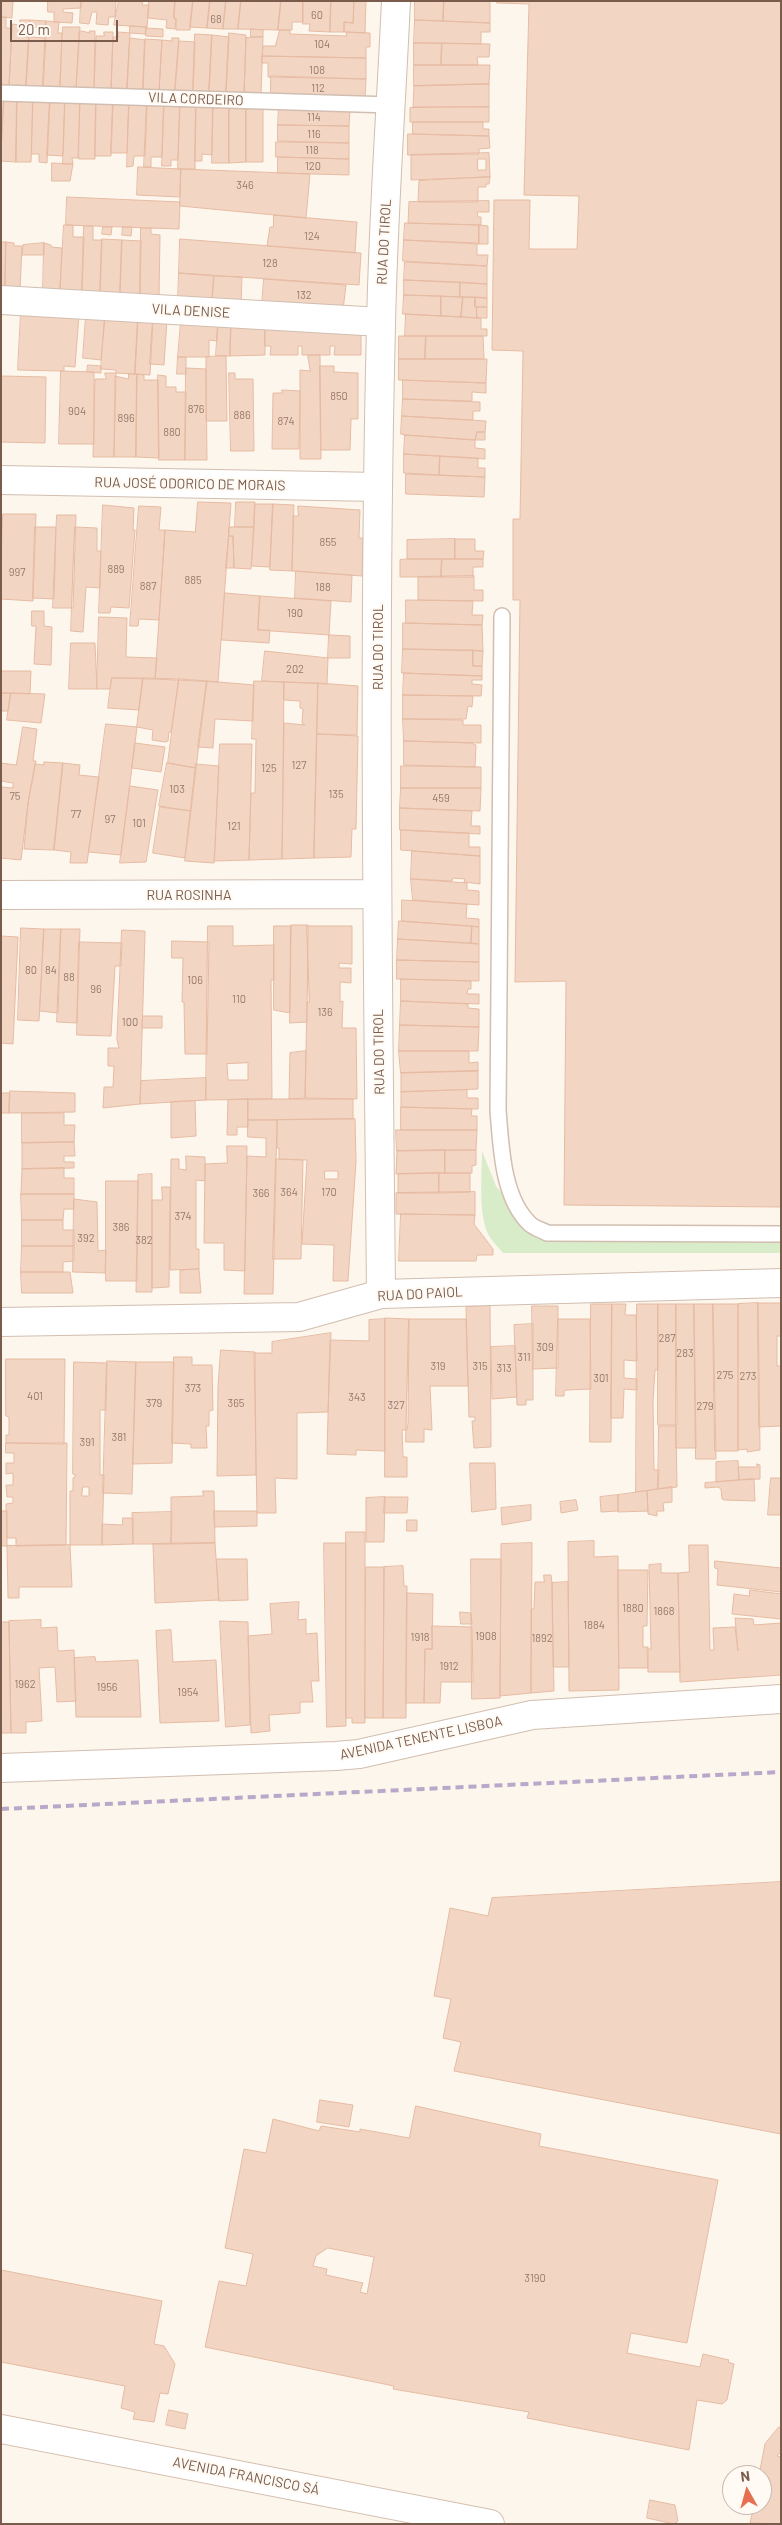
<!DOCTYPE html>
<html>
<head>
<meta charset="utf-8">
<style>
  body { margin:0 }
  #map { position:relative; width:782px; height:2525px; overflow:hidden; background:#fdf6ec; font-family:Barlow,sans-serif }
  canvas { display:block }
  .frame { position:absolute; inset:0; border:2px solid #7a5c4d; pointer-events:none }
  .north { position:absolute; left:722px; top:2465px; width:50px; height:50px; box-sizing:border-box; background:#fffaf3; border:1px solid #cabbb1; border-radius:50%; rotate:353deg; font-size:14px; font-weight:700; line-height:20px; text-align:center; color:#7a5c4d }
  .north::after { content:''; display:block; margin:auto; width:18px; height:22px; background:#e76f51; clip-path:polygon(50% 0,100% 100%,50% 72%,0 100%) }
  .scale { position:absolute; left:10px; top:20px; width:108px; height:22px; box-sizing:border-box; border:2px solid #7a5c4d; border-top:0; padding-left:6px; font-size:15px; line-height:18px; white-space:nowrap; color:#7a5c4d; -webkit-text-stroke:4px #fffaf3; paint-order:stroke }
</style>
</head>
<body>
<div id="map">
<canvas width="782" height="2525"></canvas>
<div class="frame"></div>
<div class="north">N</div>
<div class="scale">20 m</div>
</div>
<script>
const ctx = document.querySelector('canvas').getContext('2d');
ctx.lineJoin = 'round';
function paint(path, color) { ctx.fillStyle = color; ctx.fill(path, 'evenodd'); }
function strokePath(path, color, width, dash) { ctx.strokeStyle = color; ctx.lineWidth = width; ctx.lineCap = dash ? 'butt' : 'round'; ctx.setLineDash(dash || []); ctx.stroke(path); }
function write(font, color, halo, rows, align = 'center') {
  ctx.font = font + ' Barlow,sans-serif'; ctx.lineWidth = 4; ctx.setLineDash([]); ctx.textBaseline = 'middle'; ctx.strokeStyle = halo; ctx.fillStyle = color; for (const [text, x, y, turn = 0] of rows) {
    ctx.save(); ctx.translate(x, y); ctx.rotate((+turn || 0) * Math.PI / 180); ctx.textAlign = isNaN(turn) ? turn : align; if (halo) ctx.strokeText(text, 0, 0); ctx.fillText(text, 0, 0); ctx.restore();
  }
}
paint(new Path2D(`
  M482,1151L496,1186L512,1206L547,1233L781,1234V1253H503C498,1247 491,1240 488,1234C478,1212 482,1175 482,1151Z`), '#d8ecc9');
const building = new Path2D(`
  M1,1H13L12,18L1,17Z
  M48,1H81V8L63,9V12L73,13L72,23L54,22V12H48Z
  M81,1H116L115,17H109L108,25L96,24L97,12H92L89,24L80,23Z
  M119,1H143L142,5H149L147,27L114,25Z
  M149,1H175L174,18L176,19L175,29L166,28L167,20L148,18Z
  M175,1H193L190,30H176V19L174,18Z
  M193,1H210L207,28L190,27Z
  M210,1H226L223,29L207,28Z
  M226,1H241L238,29H223Z
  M241,1H281L278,30L238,29Z
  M281,1H303V22H292V30H278Z
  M303,1H331L330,32L309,31L310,24H303Z
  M331,1H354L353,23L344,22V32H330Z
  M354,1H366L365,33L344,32V22L353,23Z
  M415,1H444L443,21L415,20Z
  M444,1H490V23L443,21Z
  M497,1H781V1207L564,1205L566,981L515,982L520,600H513V519H520L523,351L492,350L494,200H530L529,249H577L579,196L524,195L529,4L497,3Z
  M1,17H6V28H12L9,86H1Z
  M20,20H30V27L20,26L19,36L29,37L26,87L9,86L12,24L20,25Z
  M30,20L46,21V27L29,28Z
  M415,20L490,23V32H481V44L414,43Z
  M46,21L59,22L58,33H62L60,88L43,87Z
  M130,26L147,27L145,34L130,33Z
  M63,27H80L76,89L60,88Z
  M146,28L163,29V37L146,36Z
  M251,29L263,30V37H251Z
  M280,30H290V34L347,36L346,32L370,33V47H366V58L262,56L263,46H275Z
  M82,31L90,33L89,31H95L94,89H76L79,32Z
  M104,32H113L111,90L94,89L96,36H104Z
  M118,32L130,33L127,90H111L113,37H118Z
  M229,33L246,35L244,94H226Z
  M195,34L212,35L209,93L193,92Z
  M212,35L229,37L226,94L209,93Z
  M29,37L46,38L43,87H26Z
  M263,37L261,94H244L246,38Z
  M130,38L145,40L143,91L127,90Z
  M172,38H179L175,91H159L162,40L172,41Z
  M145,39L162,40L159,91H143Z
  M179,41L195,42L193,92L175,91Z
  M414,43H442L441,65H414Z
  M442,43L490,44L489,57H477L478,65H441Z
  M262,56L366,58V79L268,77V63H262Z
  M414,65H490L489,84L414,86Z
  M271,76L366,79L365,98L271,95Z
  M489,84V107H413L414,86Z
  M1,99H4L1,151Z
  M4,99H17L16,162L1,161Z
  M17,99H33L31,162H16Z
  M33,99L50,100L47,163L39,162V154H32Z
  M50,100L65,101L63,156L47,155Z
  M65,101H80L78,158H72L73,164H63Z
  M80,101L96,102L95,159H79Z
  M96,102L113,103L111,156H95Z
  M113,103H129L127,153H111Z
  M129,103H147L145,156H134L133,166L127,167Z
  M147,103L164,104L162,157H151V167H144Z
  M164,104L180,105L178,160H171V166H162Z
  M180,105L196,106L195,169H178Z
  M196,106H213L212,155L202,154V161H195Z
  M213,106L229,107V163H212Z
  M229,107H246V162L229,163Z
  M246,107L263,108V162H246Z
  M489,107V122H410V108Z
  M279,108L350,110L349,126L278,125Z
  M413,122H483V129H489V136L413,134Z
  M278,125L349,126V143L278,141Z
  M408,134L489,136L490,148L479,149V154L408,155Z
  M276,142L349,143V159L276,157Z
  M489,153L490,177L411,180V155ZM478,159H486V170H478Z
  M278,157L349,159V175L278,173Z
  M52,163L73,164L70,181H52Z
  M138,167L181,169L180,197L137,195Z
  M181,169L310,174L306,218L180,206Z
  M490,177L489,184H486V187H478V202H418L419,181Z
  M67,197L180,202L179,229L66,225Z
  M489,201V212H477L478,217H481V225L408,223L409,202Z
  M274,215L357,222L355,253L267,246L270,227H273Z
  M405,223L479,225V244L404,240Z
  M64,225H73V237H84L82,293H60Z
  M479,225L488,226V244H479Z
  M84,226H93V240H102L100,295L82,293Z
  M103,227H112L111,235L102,234Z
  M123,227H132L131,236L122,235Z
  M141,228H151V234L160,235L159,298L140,297Z
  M102,239L122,240L120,296L100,295Z
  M180,239L361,253L359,285L179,273Z
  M122,240L141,241L140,297L120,296Z
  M404,240L477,243V255H488L487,266L403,261Z
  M1,242H6L5,289H1Z
  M6,242L14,243V246H22L20,290L5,289Z
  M44,243V255H22L23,245Z
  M44,243L51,245V247L62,248L60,293L43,292Z
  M405,262L487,266V284L404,280Z
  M179,273L214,276L212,301L178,299Z
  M214,276L242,277L241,304L212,305Z
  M264,279L346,285L343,310L262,304Z
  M404,280L460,282V297L404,295Z
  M460,282L487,284V298L460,297Z
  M404,295L441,296V316L403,314Z
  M441,296L463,297L461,317L441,316Z
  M463,297H475L477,318L461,317Z
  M475,297L487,298V307H475Z
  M477,307H487V318H477Z
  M21,312L79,315L75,367L64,366V371H61L18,370Z
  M406,314L481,318V329H487V336H405Z
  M86,316L105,317L101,360L83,358Z
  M105,317L138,318L135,374L116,373V370L101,369Z
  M138,318L153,320L150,375L135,374Z
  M153,320H167L164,365L150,364Z
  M181,322L218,323L217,341L209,340V357H178Z
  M218,324L231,325L230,356H216Z
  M231,325L265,326V355L230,356Z
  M265,326L361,330V355H334L335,346H330V355H302V346H298V355H270L271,346H265Z
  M399,336H426L425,359H399Z
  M426,336H483L484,359H425Z
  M308,355H320L321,459H300V370L310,371Z
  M226,356L227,421H206V357Z
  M178,357H186V374H177Z
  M399,359H487L486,383L399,380Z
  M88,365L101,366V373L87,372Z
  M320,366H334V372L358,373V419H351L350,450H321Z
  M186,368L206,369L207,460H185Z
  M61,371L94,372V444H59Z
  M105,373H116L114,457H93L95,379H106Z
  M229,373H235V379H253L254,451H231Z
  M129,374H137L136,457H114L115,376L128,379Z
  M137,374L144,375V380H158L159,458L136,457Z
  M158,375L166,376V387H176V392H186L185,460H159Z
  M1,376L46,377L45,443L1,442Z
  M403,380L486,383V393L472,392V401L403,399Z
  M282,390L300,391L299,449H272L273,393H282Z
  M403,399L480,402V411H473V420L402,416Z
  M402,416L486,421L485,432H477L475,440L405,435L401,434Z
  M477,432H485V440H476Z
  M405,435L475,440V448L485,449V459L404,454Z
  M404,454L440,456L439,475L404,473Z
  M440,456L478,458V468H485V477L439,475Z
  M406,474L485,477L484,497L406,494Z
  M198,502L231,503L218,682L155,679L165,530L195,532Z
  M236,502H255L254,527H235Z
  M255,504H273L270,567L252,566Z
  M273,504L294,505L292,571L270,570Z
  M103,505L134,508L133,530H135L129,608L111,607L110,613H99Z
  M139,506L161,507L159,530H165L159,620L139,619L138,626H130Z
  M298,506L360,510L359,538H363L362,576L292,571L293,516H298Z
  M3,514H36L33,601L1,599Z
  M57,515H76L73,608H53Z
  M35,527H56L54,599L33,598Z
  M75,527L97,528V551H101L100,588L86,587L83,632L71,631Z
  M229,527H254L251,569L234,568L233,536H229Z
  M229,536H233L234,568H226Z
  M455,539V559H407V540Z
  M455,539H475V551H484L483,559H455Z
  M407,559H442L441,577H400V560Z
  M442,559H483V567H473V577H441Z
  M296,571L352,575L351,602L295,598Z
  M474,576V590H483V601L418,600V577Z
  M225,593L260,596L258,630H270L269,643L222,640Z
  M260,596L331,601L329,635L258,630Z
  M406,600L473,601L472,615H483L482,625L406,623Z
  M32,611H44V626L52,627L51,665L34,664L36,626H32Z
  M99,617L127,618L126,657L157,658L155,679L112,678L110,689H97Z
  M403,623L482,625L483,651L403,649Z
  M329,635L350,636V658H328Z
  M71,643H95L97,689H69Z
  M403,649L473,650V666H482V676L402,673Z
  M473,650L483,651L482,666H473Z
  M265,651L328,658L327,684L262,681Z
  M1,671H31L30,694L1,693Z
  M404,673L482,676V680H472V684L482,685L481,696L403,695Z
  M112,678H143L139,710L108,708Z
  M143,678L179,679L171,732H169L168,741L165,742L152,740L153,730L137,727Z
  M179,679L207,681L196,768L168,763Z
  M207,681L254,685L253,721L215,719L213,748L198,747Z
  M254,681L284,682L282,859L249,860L251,793H255L256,739H252Z
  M284,682L318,683L314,858L282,859L284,723L305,725L302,723L303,709L300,708V701L284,700Z
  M318,683L358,686L357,735L317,734Z
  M1,693H11L8,711H1Z
  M11,693L45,694L41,723L7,720Z
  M403,695L473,696L472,707L468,706L466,719H403Z
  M403,719L463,720V725H481V743L404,741Z
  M106,724L137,727L121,855L89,852Z
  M23,727L37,729L33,761H36L28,803L21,860L1,858V787L13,788V783L1,781V763L16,765Z
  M317,734L358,736L356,829H352L351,857L314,858Z
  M404,741L471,743L476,745L475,767L404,765Z
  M135,743L165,747L161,772L132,768Z
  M220,744H252L249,860L215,861Z
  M44,762L63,763L54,850L24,849L28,803L35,764L44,765Z
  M63,763L80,765L79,775L99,777L87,863H70L71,852L54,850Z
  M167,763L196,768L191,811L159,806Z
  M196,764L219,766L214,863L185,861Z
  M401,766L481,767V788H401Z
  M130,786L158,790L146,862L120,863Z
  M401,788H481L480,811L400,808Z
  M160,807L191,811L185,858L153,853Z
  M400,808L472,811L471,826H480V834L400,830Z
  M401,830L469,833V847H480V856L401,850Z
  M412,851L480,856V884L464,882L465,879L453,878L452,881L411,879Z
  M411,879L467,883V890L479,891V905L413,900Z
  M402,900L467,904L466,918L479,919V927L402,921Z
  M399,921L472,926L471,943L398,939Z
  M291,925H308L307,1022L290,1023Z
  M208,926H233V946L274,945V980H271L272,1099L206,1100ZM248,1063V1080H228L227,1064Z
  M274,926H291L290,1013L274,1010Z
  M307,926H352V964L339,963V968H351V983L340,982V1002L343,1001L342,1028H356L357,1099L305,1098L307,1002H309Z
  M472,926L479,927V944L471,943Z
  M21,928L44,929L39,1021L18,1020Z
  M44,929H61L58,1013L40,1011Z
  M61,929H80L77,1023L57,1022Z
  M122,930L145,931V933L140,1104L103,1108L104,1087H113L114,1066H108V1048H119L117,1040Z
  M1,936L18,937L13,1044L1,1043Z
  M398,939L479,944V962L397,960Z
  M172,941L209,942L207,1054H185L184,1002H182L183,958H172Z
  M79,942L122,943L121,966H115L111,1036L77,1035Z
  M397,960L479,962V981L397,979Z
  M401,979L471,981V989H468L467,994H479V1004L401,1001Z
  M401,1001L468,1004V1008L479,1009V1027L400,1025Z
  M143,1016H162V1028H142Z
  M400,1025L479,1027L478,1051H399Z
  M306,1051L305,1098L289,1099L290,1053Z
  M399,1051H469V1063L478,1062V1071L401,1073Z
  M478,1071V1089L401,1092V1073Z
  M206,1078V1100L140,1104L141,1081Z
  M467,1090V1098H478V1109L401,1107V1092Z
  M10,1091L75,1093V1112L9,1113Z
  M1,1093H10L9,1113H1Z
  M248,1099V1127H237V1135H227L228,1100Z
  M248,1099H353V1119L248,1120Z
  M195,1101L196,1136L171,1138V1102Z
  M401,1107L472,1109L471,1116H477V1130H401Z
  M22,1113H64V1125H75L74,1142L22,1143Z
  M355,1119L356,1161L348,1281H333L334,1245L302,1244L307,1160L279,1159V1148H277V1120ZM325,1171H338V1179H325Z
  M248,1120H277L273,1294H244L247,1156L266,1157V1138L248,1137Z
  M396,1130H477L476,1150L397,1151Z
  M74,1142L75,1156H64V1162H74V1168L22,1169V1143Z
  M227,1146H247L245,1271L224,1270V1243H204L205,1164L227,1163Z
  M445,1150H476V1165L472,1166V1173H445Z
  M445,1150V1173L396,1174L397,1151Z
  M186,1156L205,1157V1181L196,1180V1249H199V1269L170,1270L171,1159H179V1169L186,1170Z
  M276,1159L303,1160L301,1259H273Z
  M64,1168V1178H74V1194H21L22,1169Z
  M439,1173H470V1192L439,1193Z
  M439,1173V1193H398V1174Z
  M152,1174V1292H136L138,1175Z
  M106,1181H138L137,1281H106Z
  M162,1187H170L169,1287L152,1288V1200H162Z
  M475,1192V1215L396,1214V1193Z
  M21,1194H74V1209H64L63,1220H22Z
  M74,1199L97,1202L98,1251L106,1250L105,1273L73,1272Z
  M401,1214L475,1215L474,1224L493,1249V1255H477L476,1261H399Z
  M22,1220H63V1230H74V1246H22Z
  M22,1246H74V1261L63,1262V1272H21Z
  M199,1269L201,1293H180V1271Z
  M21,1272H70L73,1293H22Z
  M758,1303L760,1450L747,1452V1449L738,1450V1304Z
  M758,1303H781V1336H777V1366H781V1426L759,1427Z
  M591,1304H612L611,1442H590Z
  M612,1304H626L625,1315H636L637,1361L624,1360V1378L637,1379V1390L624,1389L623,1418H611Z
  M637,1304H658V1370H655L653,1402L654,1470H659L658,1489L636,1492Z
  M658,1304H676L677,1425H658Z
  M676,1304H694L696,1448H676Z
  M694,1304H713L716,1459H696Z
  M713,1304H738V1451H715Z
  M490,1306L491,1447L474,1448L472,1421H475V1417H469L466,1307Z
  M532,1306H558V1368L533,1369Z
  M385,1318L409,1319L408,1423L407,1430H402L403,1457H407V1477H385Z
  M385,1319V1451L356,1450V1455L327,1454L330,1340L369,1341V1320Z
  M409,1319H466L468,1386H430L432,1430L424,1429V1442H406Z
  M558,1319H590L591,1389L567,1390L564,1391V1396H556Z
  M533,1324V1400H526V1405H517L514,1325Z
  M331,1333L328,1412L297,1413V1479L275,1478L276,1513H257L254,1353H272V1342Z
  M515,1346L517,1397L492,1399L491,1347Z
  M221,1350L255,1352L256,1475L217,1476L218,1386Z
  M174,1357H192V1365H212L213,1410L209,1411V1426H206L207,1448H191V1444L172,1443Z
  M6,1359H65L64,1444L6,1443V1435H9V1417L6,1416Z
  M107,1361L136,1362L132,1494L103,1493Z
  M74,1362L107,1363L106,1410H100V1475H104L102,1545H70V1491H73V1478L76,1475L73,1474ZM83,1487H89V1496H82Z
  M136,1362H174L172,1463L133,1464Z
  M659,1426H676L677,1487L658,1489Z
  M6,1443H67L66,1545L16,1546V1538H7L6,1504L13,1503V1497H7L6,1485H13V1473L6,1474V1463H14V1453H6Z
  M738,1461L739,1480L716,1482V1462Z
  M470,1463H495L496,1509L472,1512Z
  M757,1464L760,1465V1479L739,1480L738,1467H757Z
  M771,1478H781V1515H768Z
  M754,1479L755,1501L724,1500L722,1499L721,1489L718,1487L705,1488V1483Z
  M672,1487V1502L663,1503L664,1511H657V1516L648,1514L647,1491Z
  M203,1491H214L215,1543L171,1544V1497L203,1496Z
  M647,1491L648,1511L618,1512V1495Z
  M618,1495V1511L601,1512L600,1497Z
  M385,1497L384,1542H366V1498Z
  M385,1497H408L407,1513H384Z
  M576,1500L578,1510L561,1513L560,1502Z
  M531,1505V1520L502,1525L501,1508Z
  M1,1511H7V1546H1Z
  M214,1511H257V1526L215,1527Z
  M172,1512L171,1544H133L132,1513Z
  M123,1518H133V1544L102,1545V1524L122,1525Z
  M407,1520H417V1531H407Z
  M346,1532H365V1723H352V1718H346Z
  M594,1541V1557L618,1556L619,1690L569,1691L568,1542Z
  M215,1543L219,1600L155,1603L153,1544Z
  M324,1543H346V1726L327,1727Z
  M532,1543L531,1693L500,1696L501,1544Z
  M70,1545L72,1587H19V1598H8L7,1546Z
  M689,1545H708L710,1650H714L713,1628L735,1627L738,1651L735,1618L753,1619L754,1625L781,1623V1675L680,1682L678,1573L689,1572Z
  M217,1559H247L248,1600L219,1601Z
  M471,1559H501L500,1698L472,1699Z
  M715,1561L781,1568V1592L717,1585L718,1569L715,1568Z
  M661,1564V1573H678L680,1672H648L647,1649H651L649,1565Z
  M403,1566L404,1586H407V1593L406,1718H383L384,1567Z
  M366,1567H384L383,1718H365Z
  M618,1570H648L647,1626H643V1647H648V1668H619Z
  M544,1575H551L552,1583L554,1691L531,1693V1609H534L535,1582H544Z
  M568,1582L569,1667H553L552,1583Z
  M750,1590L781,1594V1619L732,1614L734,1594L749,1596Z
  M407,1593L433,1594L432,1649H425L424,1703H406Z
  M299,1602L298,1620L306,1619V1634L317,1633L319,1681H311L313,1702H300V1713L269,1715L270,1731L251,1733L248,1636L272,1634L270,1604Z
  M460,1612L471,1613L472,1624H461Z
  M41,1620V1628L57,1627L58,1651L74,1650L76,1701L57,1702L55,1667L39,1668L42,1721L26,1722V1733H11L9,1621Z
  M220,1621L248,1622L250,1725L226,1727Z
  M1,1622H9L11,1733H1Z
  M432,1626L472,1627L473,1682H441L440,1703H424L425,1649H432Z
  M171,1630L173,1662L216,1660L219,1721L160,1723L156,1631Z
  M95,1657L96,1662L138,1660L141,1717H76L74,1658Z
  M781,1882V2134L454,2071L461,2042L443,2038L451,1999L434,1996L450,1908L488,1916L492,1898Z
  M320,2100L353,2105L349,2127L317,2122Z
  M416,2106L541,2134L539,2146L718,2180L687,2343L631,2333L627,2353L700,2367L703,2354L729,2360L728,2362L734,2364L727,2400L722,2404L697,2400L689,2450L527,2418L529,2412L393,2389L394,2386L205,2347L219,2281L246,2286L253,2254L225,2248L244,2149L266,2153L273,2119L319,2131L321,2126L360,2132V2129L409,2138ZM328,2248L374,2257L367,2294L360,2292L363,2283L326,2275L327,2269L313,2266L316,2256Z
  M1,2270L162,2301L154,2344L164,2346L175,2364L168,2394L160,2393L154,2422L133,2419L135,2412L121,2408L125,2386L1,2362Z
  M169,2410L188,2414L185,2429L166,2425Z
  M779,2427L781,2429V2452L777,2456L781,2457V2524L750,2523L754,2505H762V2475H759L765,2444Z
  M650,2500L675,2505L678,2521L674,2524L647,2518Z`);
paint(building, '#f3d5c3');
strokePath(building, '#e6bba3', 1);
const lane = new Path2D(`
  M1,93L391,105
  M502,616L498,1110C501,1145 502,1198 530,1224C534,1228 542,1230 547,1233L781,1234`);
const street = new Path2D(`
  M1,300L381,322
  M1,480L378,487
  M1,895L377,894
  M381,1294C378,971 373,648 381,326C383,218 391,109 396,1
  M1,1322L299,1317L381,1294L781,1283
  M1,1768L336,1756L359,1754L532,1715L781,1699`);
const secondary = new Path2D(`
  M1,2429L490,2524`);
strokePath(lane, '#d1beb0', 18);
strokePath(street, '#d1beb0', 30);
strokePath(secondary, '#d6c0b0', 30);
strokePath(lane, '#fff', 15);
strokePath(street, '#fff', 28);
strokePath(secondary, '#fff', 28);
strokePath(new Path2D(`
  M1,1809L781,1772`), '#b9a8c9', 4, [8, 5]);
write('11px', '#987a6a', null, [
  ["60",317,15],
  ["68",216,19],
  ["104",322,44],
  ["108",317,70],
  ["112",318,88],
  ["114",314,117],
  ["116",314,134],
  ["118",312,150],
  ["120",313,166],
  ["346",245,185],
  ["124",312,236],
  ["128",270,263],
  ["132",304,295],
  ["850",339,396],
  ["876",196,409],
  ["904",77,411],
  ["886",242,415],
  ["896",126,418],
  ["874",286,421],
  ["880",172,432],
  ["855",328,542],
  ["889",116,569],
  ["997",17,572],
  ["885",193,580],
  ["887",148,586],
  ["188",323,587],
  ["190",295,613],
  ["202",295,669],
  ["127",299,765],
  ["125",269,768],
  ["103",177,789],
  ["135",336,794],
  ["75",15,796],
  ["459",441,798],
  ["77",76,814],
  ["97",110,819],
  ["101",139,823],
  ["121",234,826],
  ["80",31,970],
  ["84",51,970],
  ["88",69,977],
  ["106",195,980],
  ["96",96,989],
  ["110",239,999],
  ["136",325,1012],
  ["100",130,1022],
  ["364",289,1192],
  ["170",329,1192],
  ["366",261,1193],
  ["374",183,1216],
  ["386",121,1227],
  ["392",86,1238],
  ["382",144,1240],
  ["287",667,1338],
  ["309",545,1347],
  ["283",685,1353],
  ["311",524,1357],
  ["319",438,1366],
  ["315",480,1366],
  ["313",504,1368],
  ["275",725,1375],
  ["273",748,1376],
  ["301",601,1378],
  ["373",193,1388],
  ["401",35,1396],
  ["343",357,1397],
  ["379",154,1403],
  ["365",236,1403],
  ["327",396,1405],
  ["279",705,1406],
  ["381",119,1437],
  ["391",87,1442],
  ["1880",633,1608],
  ["1868",664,1611],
  ["1884",594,1625],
  ["1908",486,1636],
  ["1918",420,1637],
  ["1892",542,1638],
  ["1912",449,1666],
  ["1962",25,1684],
  ["1956",107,1687],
  ["1954",188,1692],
  ["3190",535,2278]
]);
write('14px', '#7a5c4d', '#fffaf3', [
  ["VILA CORDEIRO",196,99,2],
  ["RUA DO TIROL",384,242,-87],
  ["VILA DENISE",191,311,3],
  ["RUA JOSÉ ODORICO DE MORAIS",190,484,1],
  ["RUA DO TIROL",378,647,-90],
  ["RUA ROSINHA",189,895],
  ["RUA DO TIROL",379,1052,-91],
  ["RUA DO PAIOL",420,1294,-3],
  ["AVENIDA TENENTE LISBOA",421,1738,-12],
  ["AVENIDA FRANCISCO SÁ",246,2476,11]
]);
</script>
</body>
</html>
